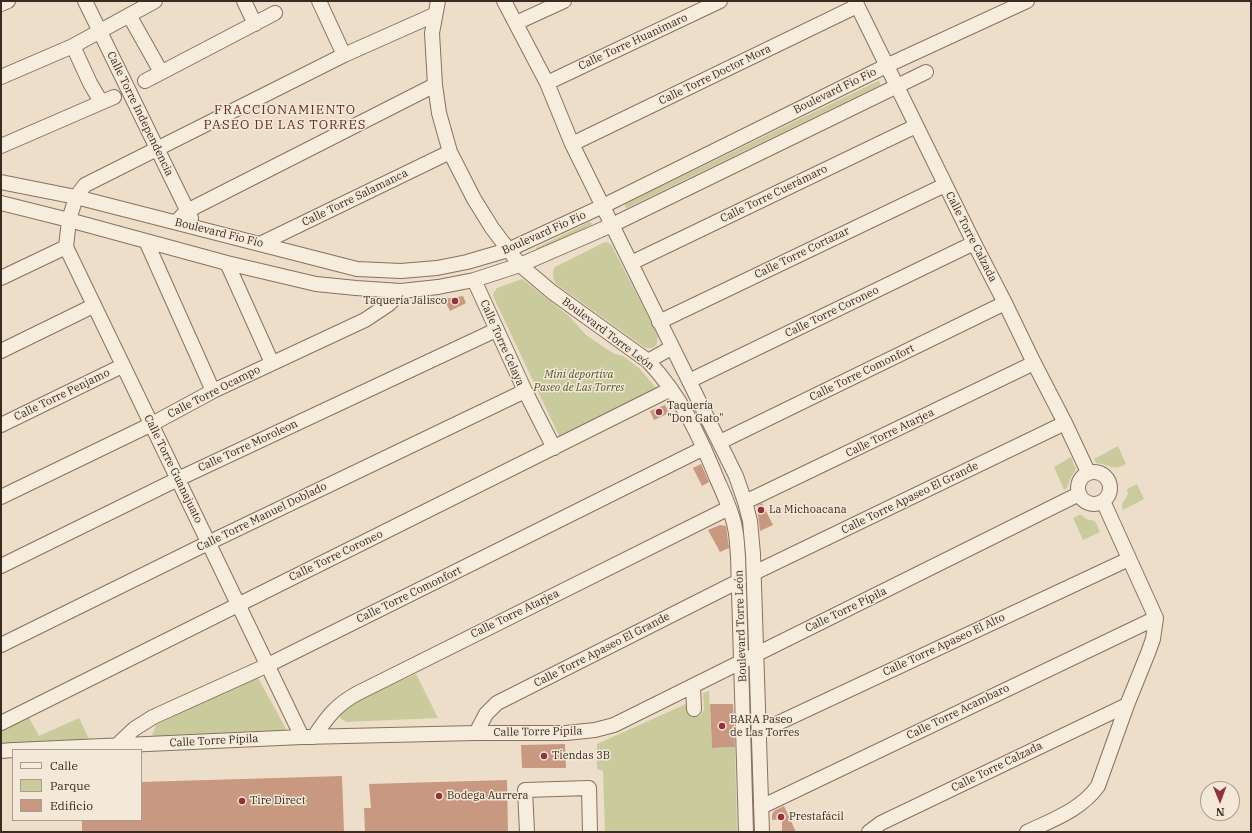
<!DOCTYPE html>
<html>
<head>
<meta charset="utf-8">
<style>
  body { margin:0 }
  #map { position:relative; width:1252px; height:833px; overflow:hidden; background:#eddec9; font-family:"IBM Plex Serif",serif }
  canvas { display:block }
  .frame { position:absolute; inset:0; border:2px solid #392b21; pointer-events:none }
  .legend { position:absolute; left:12px; top:749px; width:130px; height:72px; box-sizing:border-box; background:#f4e9d8; border:1px solid #a99d8f; margin:0; padding:5px 7px; list-style:none; font-size:12px; color:#392b21 }
  .legend li { display:flex; align-items:center; gap:8px; height:20px }
  .legend b { width:20px; border:1px solid #a99d8f }
  .north { position:absolute; left:1200px; top:781px; width:40px; height:40px; box-sizing:border-box; background:#f4e9d8; border:1px solid #a99d8f; border-radius:50%; rotate:179deg; font-size:11px; font-weight:700; line-height:16px; text-align:center; color:#392b21 }
  .north::after { content:''; display:block; margin:auto; width:14px; height:18px; background:#94313c; clip-path:polygon(50% 0,100% 100%,50% 72%,0 100%) }
</style>
</head>
<body>
<div id="map">
<canvas width="1252" height="833"></canvas>
<div class="frame"></div>
<ul class="legend">
<li><b style="height:5px;background:#f7eddc"></b>Calle</li>
<li><b style="height:11px;background:#cacb9d"></b>Parque</li>
<li><b style="height:11px;background:#c99881"></b>Edificio</li>
</ul>
<div class="north">N</div>
</div>
<script>
const ctx = document.querySelector('canvas').getContext('2d');
ctx.lineJoin = 'round';
function paint(path, color) { ctx.fillStyle = color; ctx.fill(path, 'evenodd'); }
function strokePath(path, color, width, dash) { ctx.strokeStyle = color; ctx.lineWidth = width; ctx.lineCap = dash ? 'butt' : 'round'; ctx.setLineDash(dash || []); ctx.stroke(path); }
function write(font, color, halo, rows, align = 'center') {
  ctx.font = font + ' "IBM Plex Serif",serif'; ctx.lineWidth = 3; ctx.setLineDash([]); ctx.textBaseline = 'middle'; ctx.strokeStyle = halo; ctx.fillStyle = color; for (const [text, x, y, turn = 0] of rows) {
    ctx.save(); ctx.translate(x, y); ctx.rotate((+turn || 0) * Math.PI / 180); ctx.textAlign = isNaN(turn) ? turn : align; if (halo) ctx.strokeText(text, 0, 0); ctx.fillText(text, 0, 0); ctx.restore();
  }
}
paint(new Path2D(`
  M878,81L880,82V85L627,208L625,207V204Z
  M589,222L592,223L591,225L538,251L536,250V248Z
  M605,242L609,243L612,246L658,336L657,344C654,349 649,349 644,347L556,284L553,278V271L555,267Z
  M522,279L569,316L585,334L605,348L615,354L623,356L639,368L659,391L560,438L494,298L493,294L497,288Z
  M1118,446L1126,464C1111,472 1111,464 1096,463L1094,459Z
  M1071,457L1076,470L1070,479L1067,488L1064,490L1054,467Z
  M1137,484L1144,499L1123,510C1120,503 1126,500 1128,494L1127,490L1129,488Z
  M1079,515H1082L1086,519L1095,521L1100,532L1083,540L1073,518Z
  M416,674L438,718L346,722L341,719L339,713L342,707Z
  M257,676L289,734L156,739L152,735L156,725Z
  M709,691L712,748L735,747L737,832H605L603,771L597,769V744L686,704L687,712L692,716H700L704,710L703,693Z
  M27,714L39,736L79,718L90,741L1,746V727Z`), '#cacb9d');
paint(new Path2D(`
  M463,296L466,303L450,311L444,299Z
  M665,405L669,413L654,420L650,411Z
  M701,464L709,482L702,486L693,468Z
  M762,503L773,525L760,531L757,506Z
  M720,525L726,526L729,548L720,552L708,530Z
  M710,704H733L735,747L712,748Z
  M565,744L566,768H522L521,745Z
  M342,776L344,832H82V820H141V782Z
  M507,780L508,832H365L364,808H371L369,784Z
  M784,806L796,832H782V819L772,820V815L774,811Z`), '#c99881');
const minor = new Path2D(`
  M85,1L191,218
  M244,1L255,24
  M319,1L344,55
  M438,1L432,33L435,85L439,113L450,152L474,199L492,228L520,265L552,292L648,361C681,396 699,435 717,479C724,495 732,511 735,528C737,537 737,547 738,556L746,832
  M504,1L547,83L572,144L736,476L745,502L750,521L753,554L762,832
  M855,1L974,243L1005,303L1034,363L1065,423L1088,472
  M1,4L8,1
  M129,15L161,72
  M516,23L564,1
  M73,46L90,83L101,102
  M1,77L73,46L155,1
  M145,81L275,13
  M547,83L720,1
  M572,144L857,6
  M1,146L114,97
  M1,182L76,197L357,269L401,271L437,268L467,262L508,250L603,206L886,66L1027,1
  M1,203L69,220L227,263L316,284L356,288L401,291L438,287L474,280L520,265L612,225L926,72
  M176,222L187,211L435,85
  M146,241L213,391
  M260,244L450,152
  M227,263L272,363
  M631,263L916,126
  M1,278L66,247
  M474,280L525,391L554,448
  M659,322L945,185
  M1,351L93,306
  M648,361L671,348
  M689,381L974,243
  M1,425L122,366
  M720,442L1005,303
  M1078 488a16 16 0 1 1 32 0a16 16 0 1 1-32 0Z
  M1,497L152,424L213,391L365,320L389,304L401,291
  M745,502L1034,363
  M1,566L178,479L496,330
  M754,573L1065,423
  M1,645L208,543L525,391
  M693,686L694,709
  M1,723L671,389
  M759,732L1129,559
  M476,733L486,714L497,703L739,581
  M302,737L66,247L69,220L76,197L85,185L344,55L434,15
  M314,737C327,717 337,704 358,693L729,508
  M116,746L134,729L153,717L268,665L704,448
  M15,750L302,737L476,733H566L595,730L614,725L1079,494
  M1,751L13,750
  M761,807L1156,618
  M527,832L525,790L589,788L590,832
  M869,832L881,823L1127,705
  M1027,832C1052,820 1081,810 1098,786L1127,705L1148,653L1153,639L1156,618L1103,501`);
strokePath(minor, '#88715e', 16);
strokePath(minor, '#f7eddc', 14);
for (const [x, y, r, color] of [
  [455,301,4,"#94313c"],
  [659,412,4,"#94313c"],
  [761,510,4,"#94313c"],
  [722,726,4,"#94313c"],
  [544,756,4,"#94313c"],
  [439,796,4,"#94313c"],
  [242,801,4,"#94313c"],
  [781,817,4,"#94313c"]
]) { const dot = new Path2D(); dot.arc(x, y, r, 0, 2 * Math.PI); ctx.fillStyle = color; ctx.fill(dot); strokePath(dot, '#f4e9d8', 1.5); }
write('11px', '#392b21', '#f4e9d8', [
  ["Calle Torre Huanimaro",633,42,-25],
  ["Calle Torre Doctor Mora",715,75,-26],
  ["Boulevard Fio Fio",835,91,-26],
  ["Calle Torre Independencia",140,114,64],
  ["Calle Torre Cuerámaro",774,194,-26],
  ["Calle Torre Salamanca",355,198,-26],
  ["Boulevard Fio Fio",219,233,14],
  ["Boulevard Fio Fio",544,233,-24],
  ["Calle Torre Calzada",971,237,63],
  ["Calle Torre Cortazar",802,253,-26],
  ["Calle Torre Coroneo",832,312,-26],
  ["Boulevard Torre León",608,334,37],
  ["Calle Torre Celaya",502,343,66],
  ["Calle Torre Comonfort",862,373,-26],
  ["Calle Torre Ocampo",214,392,-27],
  ["Calle Torre Penjamo",62,395,-26],
  ["Calle Torre Atarjea",890,433,-26],
  ["Calle Torre Moroleon",248,446,-25],
  ["Calle Torre Guanajuato",173,469,64],
  ["Calle Torre Apaseo El Grande",910,498,-26],
  ["Calle Torre Manuel Doblado",262,517,-26],
  ["Calle Torre Coroneo",336,556,-26],
  ["Calle Torre Comonfort",409,595,-26],
  ["Calle Torre Pípila",846,610,-26],
  ["Calle Torre Atarjea",515,614,-26],
  ["Boulevard Torre León",741,626,-92],
  ["Calle Torre Apaseo El Alto",944,645,-25],
  ["Calle Torre Apaseo El Grande",602,650,-27],
  ["Calle Torre Acambaro",958,712,-26],
  ["Calle Torre Pípila",538,732,-1],
  ["Calle Torre Pípila",214,741,-3],
  ["Calle Torre Calzada",997,767,-26]
]);
write('11px', '#392b21', '#f4e9d8', [
  ["Taquería Jalisco",447,301,"right"],
  ["Taquería",667,406],
  ["\"Don Gato\"",667,419],
  ["La Michoacana",769,510],
  ["BARA Paseo",730,720],
  ["de Las Torres",730,733],
  ["Tiendas 3B",552,756],
  ["Bodega Aurrera",447,796],
  ["Tire Direct",250,801],
  ["Prestafácil",789,817]
], 'left');
write('italic 11px', '#4e5529', '#f4e9d8', [
  ["Mini deportiva",579,375],
  ["Paseo de Las Torres",579,388]
]);
ctx.letterSpacing = '1px';
write('13px', '#642a23', '#f4e9d8', [
  ["FRACCIONAMIENTO",285,110],
  ["PASEO DE LAS TORRES",285,125]
]);
ctx.letterSpacing = '0px';
</script>
</body>
</html>
